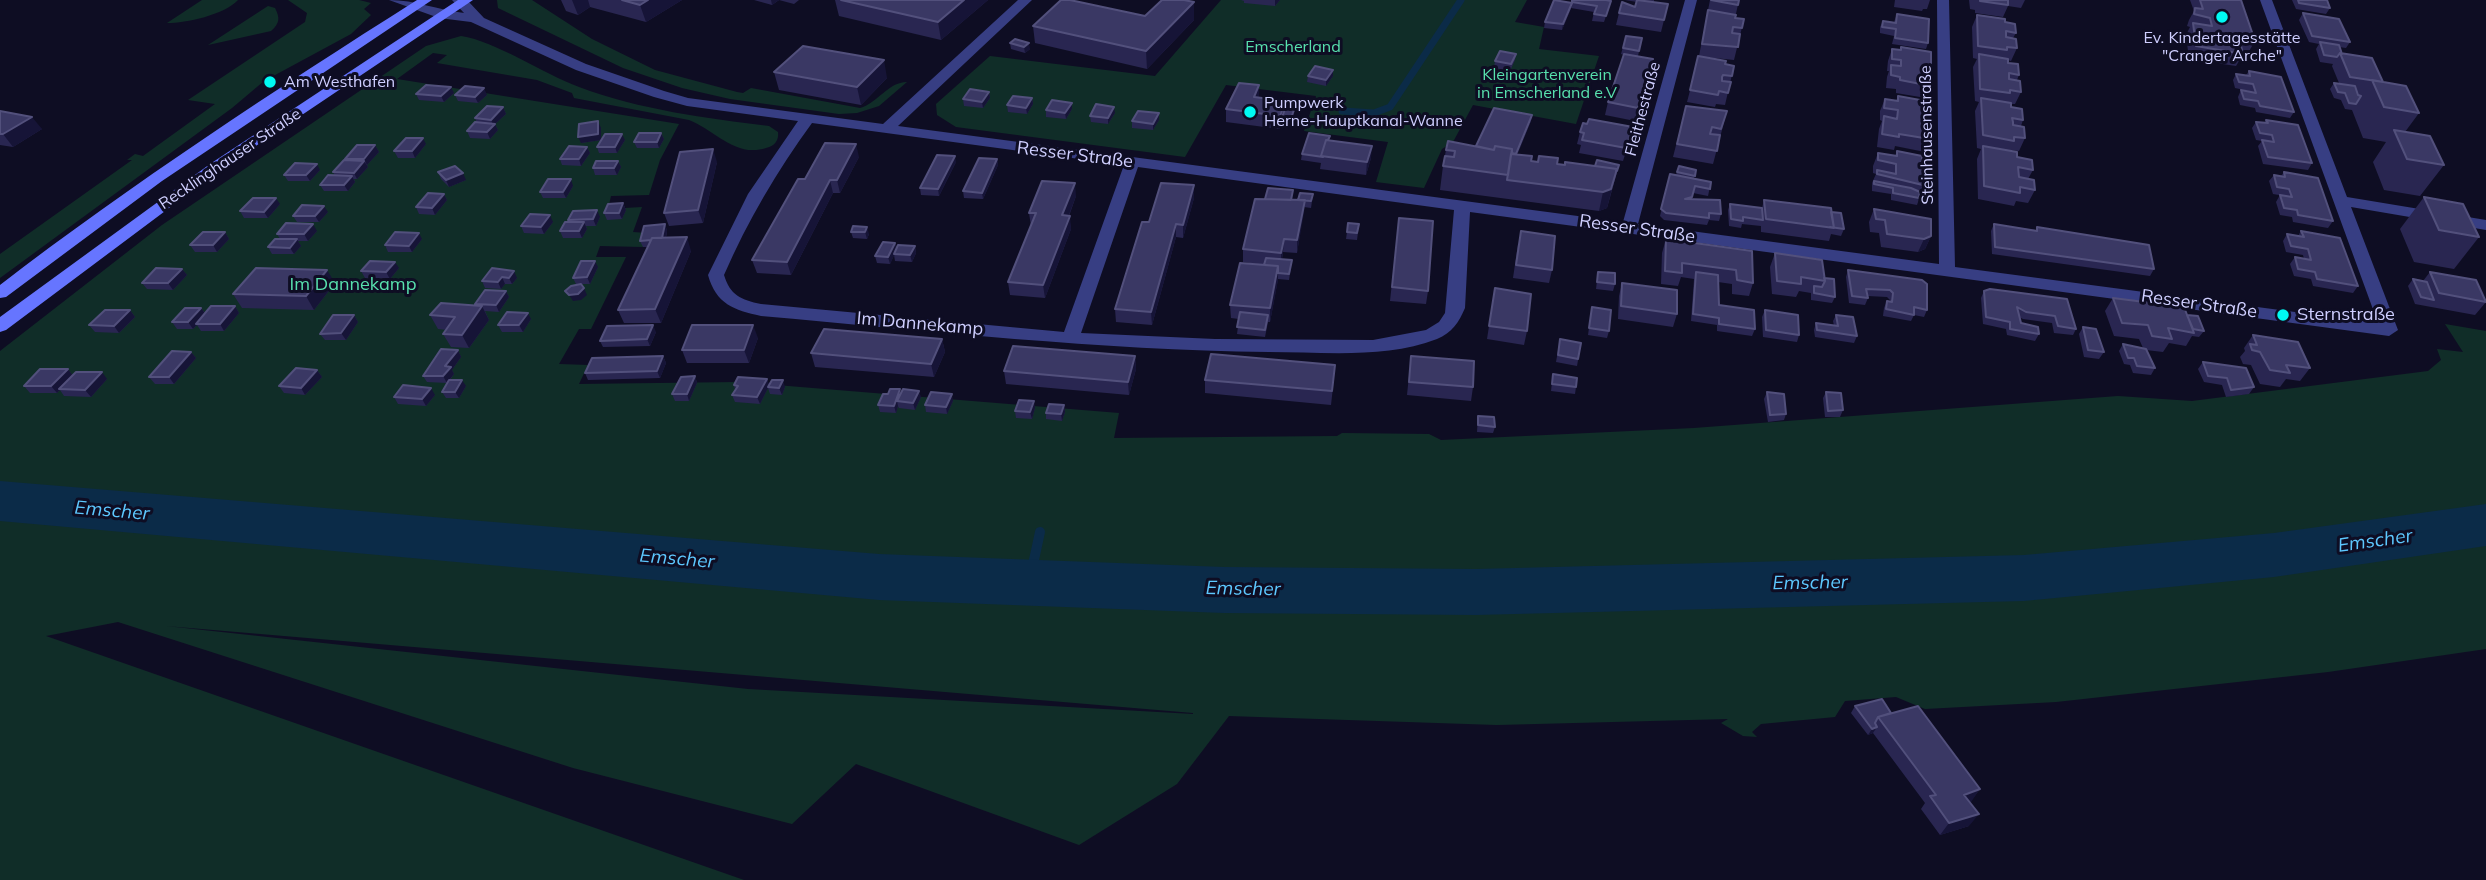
<!DOCTYPE html>
<html>
<head>
<meta charset="utf-8">
<style>
  body { margin:0 }
  canvas { display:block; background:#0e0d23 }
</style>
</head>
<body>
<canvas width="2486" height="880"></canvas>
<script>
const ctx = document.querySelector('canvas').getContext('2d');
ctx.lineJoin = 'round';
function paint(path, color) { ctx.fillStyle = color; ctx.fill(path, 'evenodd'); }
function strokePath(path, color, width, dash) { ctx.strokeStyle = color; ctx.lineWidth = width; ctx.lineCap = dash ? 'butt' : 'round'; ctx.setLineDash(dash || []); ctx.stroke(path); }
function write(font, color, halo, rows, align = 'center') {
  ctx.font = font + ' Mulish,sans-serif'; ctx.lineWidth = 6; ctx.setLineDash([]); ctx.textBaseline = 'middle'; ctx.strokeStyle = halo; ctx.fillStyle = color; for (const [text, x, y, turn = 0] of rows) {
    ctx.save(); ctx.translate(x, y); ctx.rotate((+turn || 0) * Math.PI / 180); ctx.textAlign = isNaN(turn) ? turn : align; if (halo) ctx.strokeText(text, 0, 0); ctx.fillText(text, 0, 0); ctx.restore();
  }
}
paint(new Path2D(`
  M202,0H238C224,15 186,23 167,23Z
  M288,0H359L371,3L364,9L371,15L351,34L264,81L232,108L0,278V254L132,160H127L135,154L143,156L215,104L188,100L305,22L307,13Z
  M497,0H532L592,39L655,70L737,92L743,93L751,88L860,108C878,103 888,82 907,82L879,106L857,113L839,114L730,99L682,88L623,68L498,8Z
  M1221,0H1527L1515,22L1544,27L1539,49L1599,56L1576,124L1473,105L1453,142L1442,149L1424,188L1376,182L1388,142L1304,131L1316,96L1226,85L1185,157L956,127L937,115L936,104L990,56L1155,76Z
  M268,6L275,8C280,18 280,23 271,31L208,45Z
  M461,36C495,41 544,74 579,87C641,110 705,118 769,126L778,132C779,140 775,146 766,148C735,158 715,130 689,120L574,98L572,93L537,80L437,63L447,55L433,53L397,79L679,124L660,160L649,195L611,196L608,209L642,207L633,232L647,233L643,247L600,246L596,257H626L591,329H579L559,364L588,365L579,384L739,382L1119,413L1114,438L1337,436L1342,433L1429,434L1441,440L1694,428L2118,396L2192,401L2428,371L2441,360L2437,349L2463,352L2445,324L2486,331V649L2328,672L2056,702L1925,709L1896,697L1845,701L1835,717L1761,724L1752,732L1757,737L1743,736L1721,723L1728,719L1497,725L1229,716L1177,784L1079,845L856,764L792,824L573,768L118,622L46,636L744,880H0V351L162,225L426,46ZM166,626L1193,713V714L748,689Z`), '#102d28');
strokePath(new Path2D(`
  M1342,111L1374,113L1390,107L1461,0`), '#0b2b48', 7);
strokePath(new Path2D(`
  M1029,583L1040,532`), '#0b2b48', 10);
paint(new Path2D(`
  M0,481L879,554L1224,567L1476,569L2024,555L2274,533L2486,504V546L2274,577L2024,601L1476,615L1224,613L879,600L0,521Z`), '#0b2b48');
paint(new Path2D(`
  M389,0C415,0 438,10 464,13L452,0H467L484,18L586,64L664,91L688,98L883,124L1018,0H1032L898,126L1623,222L1685,0H1697L1638,224L1939,264L1937,0H1949L1955,267L2378,323L2260,0H2272L2347,197L2486,220V230L2351,207L2398,330L2389,336L1470,212L1465,308C1459,322 1452,333 1437,339C1385,359 1324,352 1269,352C1099,350 930,331 761,316C734,310 716,304 708,275L748,194L798,121L687,106L654,97L576,70L471,22L439,18ZM812,123L1124,165L1064,332L761,304C741,300 730,295 724,275C748,220 777,171 812,123ZM1138,167L1454,210L1445,313L1439,322L1426,330L1373,340L1215,339L1081,333Z`), '#373e83');
paint(new Path2D(`
  M417,0H432L162,181L6,297L0,298V285C134,182 275,90 417,0Z
  M458,0H473L220,170L6,330L0,332V317L210,164Z`), '#6675ff');
paint(new Path2D(`
  M561,0H682L646,22L590,7L578,15L566,11Z
  M754,0H799L794,4L779,0L772,5Z
  M835,0H988L941,40L839,16Z
  M1241,0H1280L1275,6L1244,3V1Z
  M1572,0L1611,1L1604,22L1592,21L1594,12L1571,8L1562,30L1544,28L1545,22L1571,3Z
  M1625,0H1654V2L1668,4L1661,32L1616,25L1619,13L1635,7L1637,2Z
  M1710,0H1739L1735,18L1744,19L1734,60L1704,57L1725,64L1734,66L1725,105L1716,104L1715,107L1687,102L1699,56Z
  M1895,0H1930L1927,9H1923L1922,11L1894,7Z
  M1969,0H2025L2021,8L2008,6L2003,17L1975,13V10L1970,9Z
  M2190,0H2241L2255,41L2248,53H2247L2245,56H2242L2236,66L2189,59L2186,35L2190,27L2187,26L2189,20L2194,11Z
  M2292,0H2327L2330,8L2326,14L2296,9Z
  M2303,13L2350,42L2346,48L2339,47L2342,54L2383,82L2419,113L2405,132L2444,165L2420,196L2384,190L2373,162L2386,142L2363,138L2352,110L2345,109L2341,100L2334,98L2330,89L2334,83H2339L2332,66L2333,64L2320,62L2316,49L2319,44L2309,42L2299,20Z
  M1897,14L1928,43L1926,49L1892,44L1894,36L1880,33V27L1883,21L1894,22Z
  M1977,15L2005,22L2016,33L2013,38L2017,48L2011,61L2008,60V63L2019,75L2017,80L2021,92L2015,104H2011V107L2023,120L2021,126L2025,138L2019,151L2010,150L2033,170L2028,179L2035,190L2028,203L2016,201L2014,206L1978,199L1977,159L1981,149L1977,148L1975,111L1979,102L1975,101L1973,67L1977,59L1973,58L1972,27Z
  M1145,16L1194,20L1147,69L1035,43L1033,26Z
  M1626,36L1642,38L1638,56L1650,71L1635,121L1605,115L1608,102L1624,55L1621,54Z
  M1015,39L1030,49L1025,53L1011,49L1010,43Z
  M1901,47L1931,86L1926,98L1896,93V89L1886,88L1887,77L1889,71H1887L1888,61L1892,49L1900,50Z
  M1516,54L1515,60L1510,71L1494,68L1495,61Z
  M1333,70V76L1326,86L1307,82L1308,76Z
  M2249,71L2294,112L2290,118L2256,112L2255,108L2240,105L2238,97L2241,90L2249,92V91L2235,88L2233,80L2236,74L2246,75Z
  M774,72L887,78L861,105L779,90Z
  M1259,85V98L1285,109L1294,117L1290,128L1280,127V129L1226,122V109Z
  M989,92L990,98L983,108L964,106L963,99Z
  M454,93L444,102L419,100L416,94Z
  M455,95H487L478,103L458,101Z
  M1898,96L1930,139L1925,152L1895,146L1894,150L1877,147L1879,129L1882,121L1880,120V111L1885,99L1896,101Z
  M1032,98L1033,104L1027,114L1008,112L1007,105Z
  M1072,103V109L1066,119L1046,117V110Z
  M1686,106L1727,111L1713,164L1673,157Z
  M503,107L506,114L495,124L498,130L490,139L470,138L467,131L477,123L475,118Z
  M0,111L42,129L13,147L0,145Z
  M1115,113L1108,124L1091,122L1090,116Z
  M1159,113V120L1153,130L1132,128V121Z
  M2266,120L2312,163L2308,170L2263,164L2258,146L2262,141L2256,140L2252,128L2256,122L2264,123Z
  M1531,121L1517,154L1531,161L1557,164L1595,166L1619,165L1607,208L1599,211L1440,190L1443,166L1446,150L1476,146Z
  M601,128V140H625L617,153H599L597,147L601,140L581,143Z
  M1580,132L1630,139L1623,161L1579,153L1581,145L1577,144Z
  M661,133L664,139L659,148H637L634,142Z
  M1330,140L1371,158L1366,175L1320,169L1321,163L1301,160L1302,154Z
  M426,144L415,158H398L394,151Z
  M375,145L379,152L367,165L368,167L357,179H354L355,182L348,191H324L320,185L335,176L333,172L346,160L345,159Z
  M587,147L590,153L581,166L562,165L560,159Z
  M1897,151L1922,162L1931,187L1925,200L1919,199L1917,205L1891,200V194L1872,191V183L1876,174L1873,173V166L1878,153L1895,156Z
  M859,157L840,193H833L791,275L757,273L752,260L805,179Z
  M997,159L998,165L983,199L964,198L963,191Z
  M618,161L621,167L617,175H595L593,168Z
  M717,162L703,223L669,226L664,213Z
  M956,162L939,196L921,195L920,188Z
  M1679,166L1696,170L1694,178L1711,182L1708,196L1693,193L1692,199L1721,214L1719,221L1709,220L1707,225L1664,220L1660,216L1670,174L1676,175Z
  M320,170L310,181H288L284,175Z
  M438,172L466,180L449,187L441,179Z
  M2284,172L2333,221L2328,228L2293,222L2292,217L2280,215L2276,202L2280,195L2285,196L2273,194L2269,181L2274,175L2281,176Z
  M1194,185V198L1183,238L1176,237L1152,325L1116,322L1115,309Z
  M573,186L566,198H543L540,192Z
  M444,194L447,200L435,215L419,214L416,207Z
  M1313,194L1311,208L1304,207L1297,253L1283,252L1282,259L1292,260L1289,280L1278,279L1270,322H1268L1265,337L1237,334L1239,319L1231,318L1230,305L1264,265L1243,262V249L1265,199L1292,197V200H1298Z
  M1076,196L1069,216L1071,229L1045,298L1010,295L1008,282L1031,226L1029,213Z
  M2424,197L2479,237L2454,269L2414,262L2400,229Z
  M1764,200L1831,212L1844,229L1841,236L1831,234L1829,241L1761,232V226L1742,224L1741,228L1729,226L1728,210L1730,204L1762,208Z
  M623,203L626,210L622,219L607,220L604,213Z
  M280,204L268,218H244L240,211Z
  M1874,209L1931,236L1925,249L1918,252L1881,247L1879,233L1870,232L1869,222Z
  M328,212L319,222H297L293,216Z
  M600,217L596,226H586L587,229L582,238H563L560,231L569,222L568,220Z
  M1399,218L1428,291L1426,304L1390,301Z
  M553,222L544,234L524,233L521,226Z
  M665,224L667,231L666,238L691,251L661,323H624L618,310L647,247H643L640,241Z
  M1359,224L1357,240L1346,239L1347,232Z
  M1994,224L2036,230L2037,227L2154,269L2150,276L1992,254L1991,231Z
  M853,226L869,234L867,239L853,238L851,232Z
  M317,231L308,241H298L301,246L294,254H272L268,247L280,239L277,234Z
  M2301,231L2358,286L2353,293L2313,286L2311,279L2294,276L2290,264L2295,257L2304,259L2303,255L2286,252L2283,241L2287,234L2298,236Z
  M225,232L229,239L217,252H195L190,245Z
  M422,239L412,252H388L385,245Z
  M1666,239L1752,251L1753,283L1749,296L1732,294V284L1718,282L1719,305L1755,329L1752,336L1717,331V325L1691,321L1694,279L1681,277L1678,286L1661,284L1662,253Z
  M895,243L897,248L915,246L916,253L912,262L895,261L894,255L890,264L877,263L875,256Z
  M1518,244L1552,270L1549,283L1513,278Z
  M1775,253L1824,278L1835,297L1832,303L1811,300V293L1799,291L1796,297L1772,294L1770,267Z
  M598,267L590,284H576L573,278Z
  M399,268L390,279L365,278L361,271Z
  M492,268L517,278L512,284H505L501,289L485,288L482,281Z
  M182,269L187,275L173,290L147,289L142,283Z
  M1848,270L1922,280L1927,310L1924,317L1914,315L1911,321L1883,316L1884,308L1887,301L1890,302V300L1887,297L1868,296V298L1865,305L1849,303L1846,277Z
  M1598,272L1615,284L1613,291L1596,289Z
  M2430,272L2486,302L2475,315L2415,304L2408,286L2413,279L2423,281Z
  M335,283L314,310L242,308L233,294Z
  M1622,283L1677,314L1673,327L1618,319L1619,296Z
  M1495,288L1527,331L1524,345L1487,339Z
  M506,291L509,297L499,312L485,311L489,320L469,348L451,347L443,334L447,330L438,329L430,315L476,306L475,304Z
  M1984,291L2067,299L2076,329L2073,335L2054,333L2052,323L2023,319L2019,317L2021,323L2039,334L2035,341L2007,335L2006,329L1983,324L1981,298Z
  M2113,298L2187,315L2204,331L2199,337L2192,336L2186,346L2169,343L2163,352L2146,350L2155,368L2151,375L2133,373L2130,365L2124,364L2119,351L2123,344L2143,348L2139,339L2114,336L2105,311Z
  M235,306L239,313L224,331H201L197,325L193,329H177L172,322L201,308L205,313Z
  M1592,307L1609,331L1607,338L1588,335Z
  M130,310L135,317L119,333L95,332L89,325Z
  M1765,310L1799,335L1797,342L1763,337L1762,317Z
  M354,315L358,322L346,340H325L320,334Z
  M1836,315L1857,336L1854,343L1815,337L1814,330L1816,323L1834,326L1833,321Z
  M531,319L523,332H502L498,325Z
  M2083,327L2104,352L2099,359L2084,357L2079,334Z
  M656,332L650,346L603,347L600,341Z
  M2253,335L2310,368L2300,381L2286,379L2280,387L2260,384L2251,365L2243,364L2240,357L2245,351L2244,348Z
  M758,338L749,363H687L682,350Z
  M942,339L945,352L934,377L815,367L811,353Z
  M1560,339L1581,343L1577,366L1556,362Z
  M458,350L461,357L452,370L454,374L450,380L466,386L459,398H446L442,392L447,383L427,382L423,376Z
  M191,352L196,358L174,384H155L149,377Z
  M663,356L666,363L660,378L588,380L585,373Z
  M1135,356L1136,369L1129,395L1006,384L1004,371Z
  M1411,356L1473,387L1471,401L1407,395Z
  M2203,362L2254,387L2249,394L2226,397L2222,385L2204,382L2198,369Z
  M68,369L72,375L107,379L91,397L64,396L60,390L57,393H30L24,386Z
  M317,370L322,377L305,395L284,393L279,386Z
  M1553,374L1576,387L1575,394L1551,391Z
  M695,376L697,383L689,401H675L672,394Z
  M1334,378L1331,405L1205,393V380Z
  M767,379L769,385L785,387L782,395L770,394L768,388L760,404L735,402L732,395L735,390L734,385Z
  M1767,392L1786,414L1784,420L1768,422L1764,399Z
  M1826,392L1843,410L1840,417H1825L1823,398Z
  M901,393L921,397L915,410L899,408L898,406L896,413L880,412L878,405L888,394Z
  M435,395L426,406L398,404L394,397Z
  M953,401L947,414L926,412L925,405Z
  M1064,405L1065,412L1062,421L1046,419V413Z
  M1035,408L1032,419L1016,418L1015,411Z
  M1478,416L1495,427L1493,433L1477,432Z
  M1855,706L1891,713L1980,789L1970,802L1969,826L1940,835L1921,809L1925,803L1873,733L1868,735L1851,713Z`), '#292651');
paint(new Path2D(`
  M572,0H588L590,7L578,15Z
  M648,0H682L646,22L640,5Z
  M771,0H779L772,5Z
  M964,0H988L941,40L938,22Z
  M1275,0H1280L1275,6Z
  M1194,2V20L1147,69L1146,51Z
  M1572,3L1571,9L1562,30L1563,24Z
  M1029,43L1030,49L1025,53L1024,47Z
  M1653,59L1650,71L1635,121L1638,108Z
  M884,60L887,78L861,105L857,87Z
  M1333,70V76L1326,86V80Z
  M1259,85V98L1254,97Z
  M451,87L454,93L444,102L441,96Z
  M484,88L487,95L478,103L475,97Z
  M989,92L990,98L983,108L982,102Z
  M1032,98L1033,104L1027,114L1026,108Z
  M1286,101L1285,114L1281,120L1280,129V116Z
  M1072,103V109L1066,119L1065,113Z
  M503,107L506,114L495,124L498,130L490,139L487,132L493,125L491,120Z
  M1114,107L1115,113L1108,124V118Z
  M1294,110V117L1290,128V121Z
  M1159,113V120L1153,130V124Z
  M1532,115L1531,121L1515,161L1516,154Z
  M32,117L42,129L13,147L3,134Z
  M598,121L601,128V140L581,143L578,137Z
  M661,133L664,139L659,148L657,142Z
  M622,134L625,140L617,153L615,147Z
  M423,138L426,144L415,158L412,151Z
  M856,144L859,157L840,193L837,180Z
  M375,145L379,152L367,165L364,159Z
  M1372,146L1371,158L1366,175L1367,162Z
  M587,147L590,153L581,166L579,159Z
  M713,149L717,162L703,223L698,210Z
  M955,156L956,162L939,196L938,189Z
  M997,159L998,165L983,199L982,193Z
  M364,161L368,167L357,179L354,173Z
  M618,161L621,167L617,175L614,168Z
  M317,164L320,170L310,181L306,175Z
  M1617,169L1607,208L1599,211L1603,192Z
  M463,173L466,180L449,187L446,180Z
  M352,176L355,182L348,191L344,185Z
  M571,179L573,186L566,198L563,192Z
  M830,180L833,193L791,275L787,262Z
  M1075,183L1076,196L1064,228L1062,215Z
  M1194,185V198L1183,238V225Z
  M444,194L447,200L435,215L432,208Z
  M276,198L280,204L268,218L264,212Z
  M1305,200L1304,213L1297,253V240Z
  M623,203L626,210L622,219L619,213Z
  M324,206L328,212L319,222L315,216Z
  M597,210L600,217L596,226L593,219Z
  M550,215L553,222L544,234L541,227Z
  M1070,216L1071,229L1045,298L1043,285Z
  M584,222L587,229L582,238L579,231Z
  M313,224L317,231L308,241L304,234Z
  M665,224L667,231L664,245L661,239Z
  M1176,224V237L1152,325L1151,312Z
  M867,227L869,234L867,239L865,232Z
  M225,232L229,239L217,252L213,245Z
  M419,233L422,239L412,252L409,246Z
  M1931,236L1925,249L1918,252L1924,239Z
  M687,237L691,251L661,323L655,309Z
  M297,239L301,246L294,254L290,248Z
  M1284,239L1283,252L1281,266V253Z
  M895,243L897,250L890,264L888,257Z
  M915,246L916,253L912,262L910,255Z
  M595,261L598,267L590,284L587,277Z
  M395,262L399,268L390,279L386,272Z
  M1278,266V280L1270,322V308Z
  M182,269L187,275L173,290L168,283Z
  M327,270L335,283L314,310L306,296Z
  M514,271L517,278L512,284L509,278Z
  M502,277L505,284L501,289L498,282Z
  M584,288L587,295L581,300L573,301L569,295Z
  M506,291L509,297L499,312L496,305Z
  M235,306L239,313L224,331L220,324Z
  M482,306L489,320L469,348L462,335Z
  M201,308L206,315L196,324L197,325L193,329L188,322Z
  M130,310L135,317L119,333L114,326Z
  M528,313L531,319L523,332L519,325Z
  M354,315L358,322L346,340L341,333Z
  M653,325L656,332L650,346L647,339Z
  M753,325L758,338L749,363L744,350Z
  M942,339L945,352L934,377L931,364Z
  M458,350L461,357L452,370L454,374L447,383L443,376L445,366Z
  M191,352L196,358L174,384L169,377Z
  M663,356L666,363L660,378L657,371Z
  M1135,356L1136,369L1129,395L1128,382Z
  M68,369L73,376L59,389L60,390L57,393L51,386Z
  M317,370L322,377L305,395L301,388Z
  M102,372L107,379L91,397L85,390Z
  M695,376L697,383L689,401L687,394Z
  M767,379L769,386L760,404L757,397Z
  M462,380L466,386L459,398L455,392Z
  M783,380L785,387L782,395L779,388Z
  M431,388L435,395L426,406L422,399Z
  M900,389L902,396L897,401L898,406L896,413L894,406Z
  M919,391L921,397L915,410L913,403Z
  M952,394L953,401L947,414L946,407Z
  M1034,401L1035,408L1032,419L1030,412Z
  M1064,405L1065,412L1062,421L1061,414Z
  M1877,727L1873,733L1868,735L1872,729Z
  M1980,789L1971,802L1955,807L1964,795Z
  M1979,814L1969,826L1940,835L1949,823Z`), '#161437');
const building = new Path2D(`
  M622,0H648L640,5Z
  M841,0H964L938,22Z
  M1061,0H1070L1145,16L1162,0H1184L1194,2L1146,51L1033,26Z
  M1554,0L1572,3L1563,24L1545,22Z
  M1572,0H1606L1611,1L1606,16L1594,14L1597,6L1572,2Z
  M1637,0L1668,4L1664,20L1619,13L1622,2L1635,7Z
  M1711,0H1739L1738,5Z
  M1980,0H2008V5L1980,1Z
  M2200,0H2241L2255,41L2251,40L2252,44L2240,42L2243,54L2196,46L2193,23L2212,26L2210,18L2194,14L2195,8L2203,9Z
  M2298,0H2327L2330,8L2299,3Z
  M1708,10L1736,15L1735,18L1744,19L1742,28L1733,27L1732,33L1740,34L1738,47L1702,44Z
  M2303,13L2339,19L2350,42L2312,36Z
  M1897,14L1929,19L1928,43L1895,38L1896,29L1882,27L1883,21L1896,23Z
  M1977,15L2005,19V22L2015,24L2016,33L2006,31V37L2016,39L2017,48L2007,47V50L1978,46Z
  M1626,36L1642,38L1639,51L1623,48Z
  M1015,39L1029,43L1024,47L1010,43Z
  M2320,42L2339,45L2342,54L2340,53L2337,57L2324,55Z
  M803,46L884,60L857,87L774,72Z
  M1901,47L1931,52V86L1900,80V77L1891,75V65L1901,66V60L1892,59V49L1901,50Z
  M1500,51L1516,54L1511,64L1495,61Z
  M2340,53L2372,58L2383,82L2350,77Z
  M1624,54L1653,59L1638,108L1608,102Z
  M1979,54L2008,59V63L2018,64L2019,75L2009,73V79L2020,81L2021,92L2010,90V93L1980,89Z
  M1698,56L1726,61L1725,64L1734,66L1732,76L1723,75L1722,77V81L1731,82L1728,93L1719,91L1718,95L1690,90Z
  M1315,66L1333,70L1326,80L1308,76Z
  M2249,71L2281,77L2294,112L2260,106L2258,101L2244,99L2241,90L2256,93L2253,84L2239,82L2236,74L2250,76Z
  M2372,80L2406,86L2419,113L2384,107Z
  M1239,83L1259,85L1254,97L1286,101L1280,116L1226,109Z
  M2334,83L2355,86L2358,95L2361,96L2356,104L2349,103L2345,93L2338,92Z
  M426,85L451,87L441,96L416,94Z
  M465,86L484,88L475,97L455,95Z
  M970,89L989,92L982,102L963,99Z
  M1013,96L1032,98L1026,108L1007,105Z
  M1898,96L1931,102L1930,139L1899,134V137L1882,134L1884,116L1897,119L1898,110L1884,108L1885,99L1898,101Z
  M1981,98L2011,103V107L2022,109L2023,120L2012,118L2013,122V125L2024,127L2025,138L2014,137V141L1983,135Z
  M1052,100L1072,103L1065,113L1046,110Z
  M1096,104L1114,107L1108,118L1090,116Z
  M487,106L503,107L491,120L475,118Z
  M1686,106L1727,111L1721,129L1712,127L1710,134L1720,135L1717,151L1677,144Z
  M1494,108L1532,115L1516,154L1512,153V149L1495,146L1494,150L1476,146Z
  M1285,109L1294,110L1290,121L1281,120Z
  M0,111L32,117L3,134H0Z
  M1138,111L1159,113L1153,124L1132,121Z
  M1589,119L1633,127L1626,148L1582,140L1584,133L1580,132L1583,123L1587,124Z
  M2266,120L2298,125L2312,163L2268,157L2262,140L2274,142L2272,135L2260,133L2256,122L2268,123Z
  M598,121V134L578,137L579,124Z
  M475,122L495,124L487,132L467,131Z
  M2394,130L2430,136L2444,165L2407,159Z
  M639,133H661L657,142H634Z
  M1309,133L1330,136L1328,140H1326L1321,156L1323,157L1302,154Z
  M605,134H622L615,147H597Z
  M406,138H423L412,151H394Z
  M1326,140L1372,146L1367,162L1321,156Z
  M1448,141L1494,150L1495,146L1512,149L1508,175L1443,166L1445,156L1454,157L1455,151L1446,150Z
  M825,143L856,144L837,180H830L787,262L752,260L798,179H805Z
  M357,145H375L364,159H345Z
  M569,146L587,147L579,159H560Z
  M1983,146L2017,152V157L2032,160L2033,170L2018,167L2019,177L2034,180L2035,190L2020,187V193L1984,186Z
  M713,149L698,210L664,213L680,152Z
  M1897,151L1922,156V162L1931,163V187L1877,174V170L1896,174V164L1878,160V153L1897,156Z
  M1511,154L1532,156L1531,161L1538,162L1539,156L1558,158L1557,164L1565,165V162L1617,169L1611,189L1603,192L1507,180Z
  M937,155L955,156L938,189L920,188Z
  M979,158L997,159L982,193L963,191Z
  M344,160L364,161L354,173L333,172Z
  M1597,160L1619,165L1617,171H1616L1617,169L1595,166Z
  M596,161H618L614,168H593Z
  M295,163L317,164L306,175H284Z
  M455,166L463,173L446,180L438,172Z
  M1679,166L1696,170L1695,176L1677,172Z
  M2284,172L2318,178L2333,221L2298,215L2297,210L2284,208L2280,195L2292,197L2289,189L2277,187L2274,175L2285,177Z
  M1670,174L1711,182L1710,189L1695,186L1692,197L1685,199L1720,200L1721,214L1709,213V218L1666,213L1661,209Z
  M328,175L352,176L344,185H320Z
  M548,179H571L563,192H540Z
  M1042,181L1075,183L1062,215L1070,216L1043,285L1008,282L1036,213H1029Z
  M1874,181L1911,188L1920,192L1919,198L1893,193V188L1874,184Z
  M1161,183L1194,185L1183,225L1176,224L1151,312L1115,309L1142,222H1149Z
  M1268,188L1293,190L1291,200L1265,199Z
  M428,193L444,194L432,208L416,207Z
  M1300,193L1313,194L1311,201L1298,200Z
  M2424,197L2463,204L2479,237L2439,230Z
  M253,198H276L264,212L240,211Z
  M1255,199L1305,200L1297,240L1284,239L1281,253L1243,249Z
  M1764,200L1831,208L1834,228L1766,219Z
  M623,203L619,213H604L608,204Z
  M1730,204L1762,208L1763,220L1743,217V221L1731,219Z
  M302,205L324,206L315,216H293Z
  M1874,209L1931,219V236L1924,239L1887,234L1885,220L1876,219Z
  M597,210L593,219L568,220L573,211Z
  M1831,212L1841,213L1844,229L1830,227L1834,228Z
  M530,214L550,215L541,227L521,226Z
  M1399,218L1433,221L1428,291L1392,287Z
  M565,222H584L579,231H560Z
  M286,223L313,224L304,234H277Z
  M1348,223L1359,224L1357,233L1347,232Z
  M665,224L662,238H652L651,240L640,241L644,226Z
  M1994,224L2037,231V227L2149,245L2154,269L1995,247Z
  M853,226L867,227L865,232H851Z
  M1521,231L1555,236L1552,270L1516,265Z
  M2301,231L2340,238L2358,286L2317,279L2315,272L2298,269L2295,257L2311,260L2308,249L2291,246L2287,234L2304,237Z
  M203,232H225L213,245H190Z
  M395,232L419,233L409,246L385,245Z
  M687,237L655,309L618,310L652,238Z
  M275,239H297L290,248L268,247Z
  M1666,239L1752,251L1753,283L1737,280L1736,270L1682,263V273L1665,271Z
  M883,242L895,243L888,257L875,256Z
  M898,245L915,246L910,255L894,254Z
  M1775,253L1822,260L1825,281L1801,277V284L1777,281Z
  M1266,258L1292,260L1289,274L1278,273V266L1264,265Z
  M370,261L395,262L386,272L361,271Z
  M581,261H595L587,277L573,278Z
  M1240,263L1278,266L1270,308L1230,305Z
  M156,268L182,269L168,283H142Z
  M256,268L327,270L306,296L233,294Z
  M492,268L514,271L509,278L502,277L498,282L482,281Z
  M1848,270L1922,280L1927,284V310L1914,307V315L1886,309L1887,301L1892,302L1893,293L1890,290L1866,289L1868,298L1852,296Z
  M1598,272L1615,273V284L1597,282Z
  M1696,272L1718,275L1719,305L1754,310L1755,329L1719,324V318L1693,314Z
  M2430,272L2476,280L2486,302L2439,293Z
  M1824,278L1834,279L1835,297L1814,293V286L1822,287L1825,281Z
  M2413,279L2427,282L2434,300L2421,297Z
  M1622,283L1677,290V314L1621,306Z
  M581,284L584,288L578,294L569,295L565,291L571,286Z
  M1495,288L1531,294L1527,331L1489,326Z
  M1990,289L2067,299L2076,329L2058,326L2055,316L2026,312L2017,307L2021,323L2038,327L2039,334L2010,329V322L1986,317L1984,291Z
  M485,290L506,291L496,305L475,304Z
  M2113,298L2184,307L2194,333L2168,328L2172,339L2152,336L2148,325L2122,323Z
  M441,303L482,306L462,335L443,334L455,317L430,315Z
  M211,306H235L220,324H196Z
  M1592,307L1611,310L1609,331L1589,328Z
  M185,308H201L188,322H172Z
  M105,310H130L114,326L89,325Z
  M1765,310L1798,315L1799,335L1766,330Z
  M507,312L528,313L519,325H498Z
  M1240,312L1268,315L1265,330L1237,327Z
  M333,315H354L341,333L320,334Z
  M1836,315L1853,317L1857,336L1817,330L1816,323L1838,326Z
  M2187,315L2198,316L2204,331L2193,329Z
  M653,325L647,339L600,341L607,326Z
  M692,325H753L744,350H682Z
  M2083,327L2096,329L2104,352L2088,350Z
  M824,329L942,339L931,364L811,353Z
  M2253,335L2298,342L2310,368L2286,365L2290,373L2270,370L2260,352L2252,350L2250,344L2257,345Z
  M1560,339L1581,343L1578,359L1558,355Z
  M2123,344L2146,349L2155,368L2137,366L2134,358H2128Z
  M1013,346L1135,356L1128,382L1004,371Z
  M441,349L458,350L445,366L451,367L443,376H423Z
  M172,351L191,352L169,377H149Z
  M1211,354L1335,365L1332,391L1205,380Z
  M663,356L657,371L585,373L592,358Z
  M1411,356L1474,361L1473,387L1409,382Z
  M2203,362L2246,368L2254,387L2231,390L2227,378L2208,376Z
  M296,368L317,370L301,388L279,386Z
  M40,369H68L51,386H24Z
  M76,372H102L85,390L59,389Z
  M1553,374L1577,378L1576,387L1552,384Z
  M695,376L687,394H672L681,377Z
  M738,377L767,379L757,397L732,395L738,386L734,385Z
  M449,380H462L455,392H442Z
  M772,380H783L779,388L768,387Z
  M403,385L431,388L422,399L394,397Z
  M890,389H900L894,406L878,405L883,394H888Z
  M903,389L919,391L913,403L897,401Z
  M931,392L952,394L946,407L925,405Z
  M1767,392L1784,394L1786,414L1770,415Z
  M1826,392L1841,393L1843,410L1828,411Z
  M1019,400L1034,401L1030,412L1015,411Z
  M1049,404L1064,405L1061,414L1046,413Z
  M1478,416L1494,417L1495,427L1478,425Z
  M1882,699L1891,713L1878,717L1875,723L1877,727L1872,729L1855,706Z
  M1918,706L1980,789L1964,795L1979,814L1949,823L1930,796L1936,795L1878,717Z`);
paint(building, '#3a3864');
strokePath(building, '#52507c', 2);
for (const [x, y, r, color] of [
  [2222,17,7,"#00faf3"],
  [270,82,7,"#00faf3"],
  [1250,112,7,"#00faf3"],
  [2283,315,7,"#00faf3"]
]) { const dot = new Path2D(); dot.arc(x, y, r, 0, 2 * Math.PI); ctx.fillStyle = color; ctx.fill(dot); strokePath(dot, '#0e0d23', 2.5); }
write('16px', '#cfcfff', '#0e0d23', [
  ["Ev. Kindertagesstätte",2222,38,"center"],
  ["\"Cranger Arche\"",2222,56,"center"],
  ["Am Westhafen",284,82],
  ["Pumpwerk",1264,103],
  ["Herne-Hauptkanal-Wanne",1264,121]
], 'left');
write('16px', '#58e1ae', '#0e0d23', [
  ["Emscherland",1293,47],
  ["Kleingartenverein",1547,75],
  ["in Emscherland e.V",1547,93]
]);
write('16px', '#cfcfff', '#0e0d23', [
  ["Fleithestraße",1643,109,-75],
  ["Steinhausenstraße",1927,135,-91],
  ["Recklinghauser Straße",230,159,-34]
]);
write('18px', '#cfcfff', '#0e0d23', [
  ["Resser Straße",1075,155,7],
  ["Resser Straße",1637,229,8],
  ["Resser Straße",2199,304,8],
  ["Im Dannekamp",920,324,5]
]);
write('18px', '#58e1ae', '#0e0d23', [
  ["Im Dannekamp",353,285]
]);
write('18px', '#cfcfff', '#0e0d23', [
  ["Sternstraße",2297,315]
], 'left');
write('italic 19px', '#5dc8ff', '#0e0d23', [
  ["Emscher",112,511,5],
  ["Emscher",2375,541,-8],
  ["Emscher",677,559,5],
  ["Emscher",1810,583,-1],
  ["Emscher",1243,589,1]
]);
</script>
</body>
</html>
